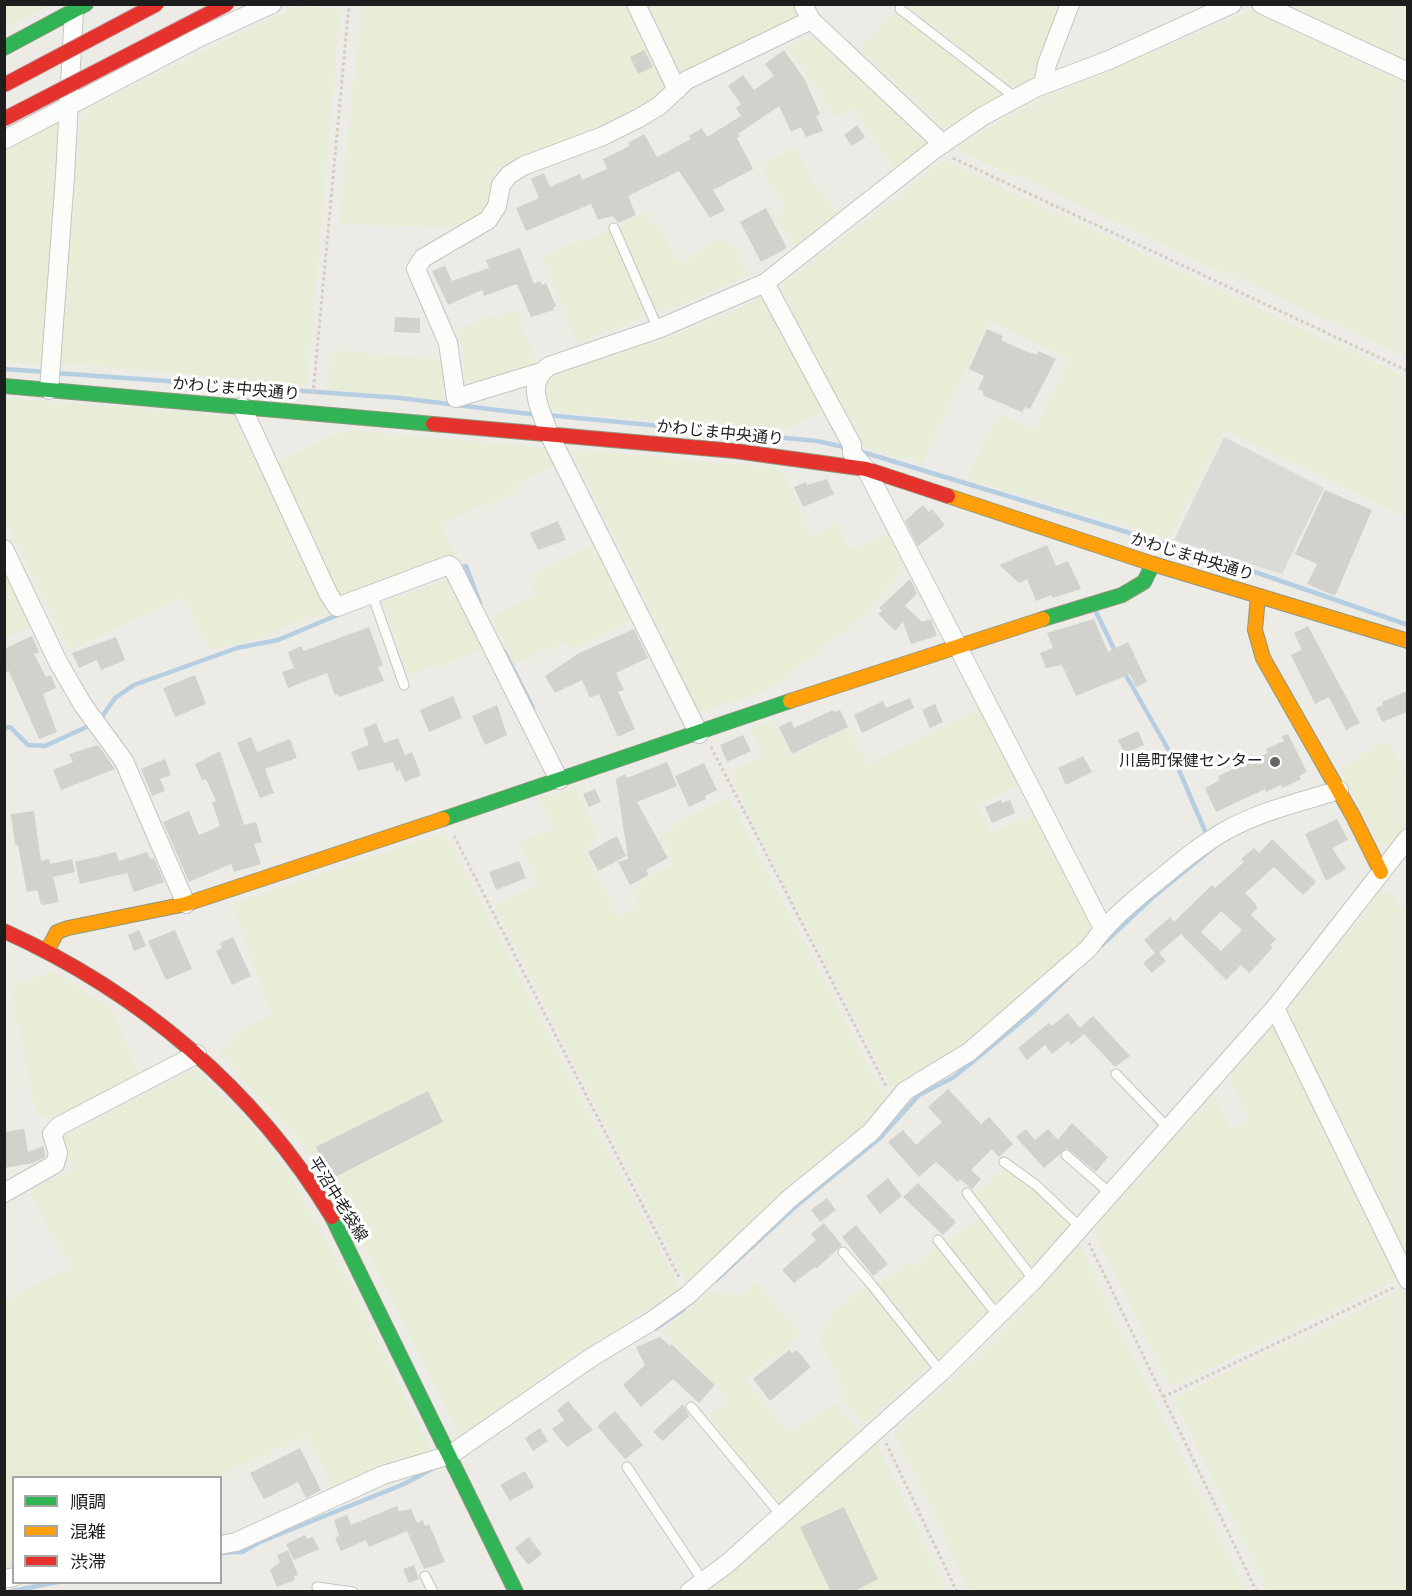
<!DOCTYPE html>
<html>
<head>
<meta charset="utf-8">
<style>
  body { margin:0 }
  #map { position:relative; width:1412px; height:1596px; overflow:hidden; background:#ecebe5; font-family:Jost,"Noto Sans JP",sans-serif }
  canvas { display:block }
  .frame { position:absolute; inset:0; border:6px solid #1d1d1d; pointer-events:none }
  .legend { position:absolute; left:12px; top:1476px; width:210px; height:108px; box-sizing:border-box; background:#fff; border:2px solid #a5a5a5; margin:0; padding:8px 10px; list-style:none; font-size:18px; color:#1d1d1d }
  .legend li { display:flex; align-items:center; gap:12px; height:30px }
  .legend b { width:30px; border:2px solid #a5a5a5 }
</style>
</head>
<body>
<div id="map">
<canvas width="1412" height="1596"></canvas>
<div class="frame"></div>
<ul class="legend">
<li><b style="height:8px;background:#30b455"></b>順調</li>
<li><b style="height:8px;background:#ff9f0a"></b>混雑</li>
<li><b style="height:8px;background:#e5322d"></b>渋滞</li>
</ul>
</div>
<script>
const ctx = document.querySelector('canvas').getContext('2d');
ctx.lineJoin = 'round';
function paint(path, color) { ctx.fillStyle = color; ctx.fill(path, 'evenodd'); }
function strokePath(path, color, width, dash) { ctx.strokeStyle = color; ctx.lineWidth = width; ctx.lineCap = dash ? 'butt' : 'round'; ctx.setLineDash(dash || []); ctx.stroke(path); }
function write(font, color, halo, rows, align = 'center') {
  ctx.font = font + ' Jost,"Noto Sans JP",sans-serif'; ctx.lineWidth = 6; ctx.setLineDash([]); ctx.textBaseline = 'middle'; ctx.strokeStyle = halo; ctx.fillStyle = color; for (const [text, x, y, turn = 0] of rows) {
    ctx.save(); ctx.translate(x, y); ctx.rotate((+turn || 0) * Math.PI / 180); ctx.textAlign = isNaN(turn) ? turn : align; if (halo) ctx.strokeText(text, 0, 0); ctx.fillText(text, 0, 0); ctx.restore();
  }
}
paint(new Path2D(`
  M5,4H49V5L5,28Z
  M362,5H629L669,92L599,130L494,169L492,201L486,211L467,224L446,227L339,224Z
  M647,5H794L802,21L679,75Z
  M905,5H1062L1035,77L1012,88Z
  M1286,5H1407V61Z
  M298,6L340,10L307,385L59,363L81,115L99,103Z
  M896,11L999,92V96L947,128L939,125L860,48Z
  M1248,12H1255L1407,84V357L957,149L1002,119L1046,97Z
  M820,34L931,144L897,171L853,108L835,118L788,47Z
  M57,121L63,126L45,366L5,361V152Z
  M795,148L813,183L839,215L796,248L775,221L784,207L761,165Z
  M944,160L1407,378V517L1224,430L1169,539L967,479L997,413L1035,429L1068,358L989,321L921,464L861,447L779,288Z
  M648,212L681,265L721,237L733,244L750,274L657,314L619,226Z
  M609,230L646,315L577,344L542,256Z
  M766,296L825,411L773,433L551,411L544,388L547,378L687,331Z
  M517,309L536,363L473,386L464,382L463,351L457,329Z
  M331,350L441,360L442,401L328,390Z
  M5,398L233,416L326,611L257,639L209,650L182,597L69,650L5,519Z
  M348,430L539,447L547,451L555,465L516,484L518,490L441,525L455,554L341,595L336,591L276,462Z
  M572,449L781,468L811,535L836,523L850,551L892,531L906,566L861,618L769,689L699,713Z
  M593,545L630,621L570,651L566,641L515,665L492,617L536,595L528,576Z
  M4,568L33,625L5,638H4Z
  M449,579L485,650L408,675L383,602Z
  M978,707L1020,784L976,805L992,835L1033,815L1093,931L965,1044L891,1087L757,831L730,773L763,756L751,727L773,721L790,757L848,728L868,764Z
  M1387,741L1408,777L1407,823L1392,845L1379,844L1339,768Z
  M577,788L598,838L583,850L619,917L639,907L633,888L674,865L662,833L728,797L886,1099L855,1134L782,1190L688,1285L494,905L538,886L519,841L555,829L538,798Z
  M445,833L679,1289L566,1361L461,1436L332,1183L282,1120L219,1053L241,1028L271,1014L232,904Z
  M1378,889L1393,895L1401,909L1407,906V1260L1290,1016L1291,1002L1359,921Z
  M51,970L111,1008L140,1077L67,1113L37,1117L10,986L28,982Z
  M1278,1027L1399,1279L1169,1387L1094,1229L1214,1094L1232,1131L1249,1123L1230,1077L1269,1028Z
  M196,1069L246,1121L289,1173L351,1286L432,1452L390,1460L333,1486L306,1435L220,1477L14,1478L13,1568L5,1569V1301L70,1268L29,1190L74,1168L63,1140L67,1134Z
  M1005,1167L1029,1185L1071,1226L1033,1268L975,1194Z
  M979,1216L1025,1278L998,1307L947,1243Z
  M1079,1244L1246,1591H970L894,1433L995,1340Z
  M937,1246L991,1315L940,1363L879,1285L907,1260L914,1268Z
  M757,1282L801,1336L745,1380L790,1434L836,1403L859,1432L781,1506L707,1416L729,1398L662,1331L709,1292L740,1296Z
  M866,1286L928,1366L863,1424L841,1396L842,1387L817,1335L835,1311Z
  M1401,1290L1408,1303L1407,1591H1267L1174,1398Z
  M876,1443L947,1591L706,1592L784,1524Z`), '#e8edd7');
paint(new Path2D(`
  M1224,437L1324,488L1282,574L1174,540Z`), '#dadad7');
strokePath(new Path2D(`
  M4,369L47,372
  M56,373L400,398L538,415
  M546,415L817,441L848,448
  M859,451L1229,563L1408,625
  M457,569L466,566L480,603
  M1096,612L1116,653
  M504,651L533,708
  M1124,672L1176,763L1208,838
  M99,721L115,698L134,685L237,648L278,640L340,614
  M4,728L10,727L28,745L45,746L91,725
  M1102,945L1152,898L1213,848
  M716,1280L796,1206L880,1138L919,1095L954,1077L1033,1012L1072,974
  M655,1329L683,1310
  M220,1553L242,1552L260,1542L404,1484L432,1469
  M7,1592L58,1582`), '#b6cee2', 4.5);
paint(new Path2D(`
  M644,50L653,67L638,74L630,57Z
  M784,50L805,80L820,114L816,116L823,131L806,137L801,127L791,132L779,106L738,134L740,136L737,138L753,169L713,190L725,210L710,218L679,171L628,196L636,215L618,223L613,216L598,220L591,204L526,231L516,208L539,198L531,179L544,173L550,187L580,174L582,180L607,169L603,159L630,146L628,143L644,134L657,157L691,139L689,136L702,128L707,137L741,116L736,108L741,104L728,86L743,75L754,90L774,76L765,64Z
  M857,125L865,137L852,146L844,135Z
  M766,208L787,248L761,262L740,222Z
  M520,248L534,284L540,281L542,285L546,283L556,306L553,308L554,310L531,317L517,284L484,296L482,290L448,305L432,271L445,266L452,281L489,268L486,260Z
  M395,317L420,318V333L394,332Z
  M987,329L1003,336L1001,340L1025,351L1037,355L1038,351L1056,359L1030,409L1025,407L1022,412L982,395L984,392L978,389L984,376L969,369Z
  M827,479L834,494L803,507L794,487L806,482L807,485Z
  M1325,490L1372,510L1335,596L1307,584L1317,564L1295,554Z
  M923,505L929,512L932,509L945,525L918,546L905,521Z
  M558,521L566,540L538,550L530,533Z
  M1047,545L1056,566L1068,561L1081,589L1052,598L1051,595L1036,601L1027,579L1019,583L999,565Z
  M910,579L917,593L905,606L922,622L931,619L937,636L911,644L903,622L895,631L878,614L882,611L879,608Z
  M1094,619L1108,652L1128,642L1147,682L1136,687L1130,674L1076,696L1062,665L1046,668L1040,653L1053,648L1047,633Z
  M1308,626L1360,723L1346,730L1329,697L1315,704L1291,655L1302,650L1294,633Z
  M369,627L383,665L378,667L384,681L339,697L338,694L335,695L327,673L288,688L282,672L294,668L288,652L301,646L304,651Z
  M634,629L648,658L616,673L624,690L618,692L635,729L618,737L599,694L590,698L582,680L555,693L545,676L579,653Z
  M32,636L39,652L34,654L46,677L51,675L56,688L43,694L57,732L39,739L9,671L4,673V649Z
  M116,637L125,660L101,670L97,660L79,668L72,653Z
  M195,675L206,704L175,717L163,688Z
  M1407,691V712L1382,722L1376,708L1383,705L1382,702Z
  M453,696L462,718L429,732L420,710Z
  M910,698L914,708L862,733L854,715L883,701L886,708Z
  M935,704L943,722L930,728L922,710Z
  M497,705L507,735L485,745L472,716Z
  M833,710L834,712L840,710L848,727L792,754L779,727L791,721L794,728Z
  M376,723L384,743L398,738L405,755L412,752L421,775L405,782L400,770L396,771L393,762L358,771L351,752L369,745L363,729Z
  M1138,731L1144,745L1125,754L1118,740Z
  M1288,734L1307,772L1299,776L1301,779L1282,788L1281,785L1266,792L1265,789L1216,812L1205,788L1220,780L1218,776L1268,753L1266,749L1284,741L1282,736Z
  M743,735L751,751L727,762L720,745Z
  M251,737L257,752L290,739L297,758L265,769L274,793L260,798L237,743Z
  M98,745L115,769L61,790L53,770L73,762L69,754Z
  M220,751L244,825L256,822L262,842L254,844L261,864L234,872L231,864L189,882L163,822L189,811L199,835L220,826L212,802L216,801L206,779L202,780L195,764Z
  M1083,756L1092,772L1066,785L1058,768Z
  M165,759L171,775L160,779L165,791L152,796L141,769Z
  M667,762L677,786L637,802L668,858L646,870L649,875L630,885L618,862L628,859L616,779L625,774L627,778Z
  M704,763L717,790L705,796L706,799L689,807L675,776Z
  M595,789L601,802L589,807L583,794Z
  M1001,800L1002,803L1010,800L1015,813L992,823L985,807Z
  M34,811L41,861L49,859L50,864L72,859L75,872L53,877L59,902L43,905L41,904L37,890L27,892L18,845H15L11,814Z
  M1337,819L1348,840L1332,848L1346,869L1326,881L1305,834Z
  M617,836L626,856L598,871L588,852Z
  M1272,839L1316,882L1303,895L1274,867L1245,893L1256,904L1257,908L1251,915L1276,939L1270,945L1273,947L1260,962L1249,973L1241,965L1226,980L1181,934L1159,953L1166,961L1152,973L1143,963L1155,953L1144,940L1170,917L1174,922L1212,885L1215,888L1244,862L1241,859L1254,848L1259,853ZM1221,911L1242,930L1221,951L1201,932Z
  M116,852L119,861L147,852L150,859L154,858L164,882L134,892L127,873L80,884L75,862Z
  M519,861L526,878L496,890L489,872Z
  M139,930L146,946L134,951L128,935Z
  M175,930L192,969L166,980L148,941Z
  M233,937L251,976L232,985L216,951L222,948L220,943Z
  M1068,1013L1080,1028L1093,1016L1130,1056L1115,1067L1084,1034L1071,1045L1068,1041L1052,1054L1045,1045L1027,1060L1018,1048L1049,1023L1052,1026Z
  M948,1089L981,1124L989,1117L1013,1144L999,1157L992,1149L971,1170L981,1179L972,1189L960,1179L958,1182L936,1162L919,1177L888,1142L903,1130L916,1145L942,1122L928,1107Z
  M428,1091L443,1122L331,1179L316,1147Z
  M1072,1123L1108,1157L1096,1172L1067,1148L1044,1168L1016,1137L1026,1129L1035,1140L1048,1129L1058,1140Z
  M24,1129L28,1152L44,1146L45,1157L33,1163L4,1168V1132Z
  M888,1178L902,1196L880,1214L866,1196Z
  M918,1183L956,1222L943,1235L903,1197Z
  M827,1198L836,1210L820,1222L811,1210Z
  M824,1223L842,1245L816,1269L815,1267L794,1283L782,1270L816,1240L811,1234Z
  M856,1225L888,1264L873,1276L842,1237Z
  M660,1337L670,1346L671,1344L715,1385L699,1403L673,1379L641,1407L623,1385L645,1365L636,1347Z
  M789,1350L792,1353L797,1350L811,1367L770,1401L753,1379Z
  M568,1401L593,1430L567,1447L552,1429L564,1420L557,1410Z
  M683,1404L689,1416L663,1441L653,1432Z
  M615,1411L643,1445L625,1459L597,1426Z
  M540,1428L548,1441L533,1451L525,1438Z
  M300,1448L321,1490L306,1498L298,1482L264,1499L250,1473Z
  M525,1471L534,1487L510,1501L500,1485Z
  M397,1506L399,1511L411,1509L417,1523L423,1520L425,1526L429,1524L445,1562L424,1569L407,1531L369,1547L366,1540L341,1551L335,1538L339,1536L334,1520L347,1515L351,1525Z
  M844,1507L878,1579L853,1592H831L800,1527Z
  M305,1535L307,1539L313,1537L319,1549L294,1560L286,1544Z
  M529,1537L542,1554L528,1565L515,1548Z
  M288,1550L298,1575L294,1576L295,1580L277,1587L270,1570L280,1562L277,1555Z
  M414,1565L419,1579L409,1583L403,1569Z`), '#d3d1cc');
const lane = new Path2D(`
  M900,9L1016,98
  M614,228L658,329
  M372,594L404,685
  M1116,1074L1169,1129
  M1066,1155L1111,1194
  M1004,1162L1036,1185L1081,1228
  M967,1193L1034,1280
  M938,1240L998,1316
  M843,1252L871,1284L941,1372
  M691,1407L781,1515
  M627,1467L703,1581
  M425,1576L433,1592
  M317,1587L353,1592`);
const street = new Path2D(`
  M636,4L677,90
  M803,4L811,20L943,144
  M1261,4L1408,72
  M1043,85L1047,64L1070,4
  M4,140L198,38L272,4
  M765,283L852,445V453L866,469L1103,928
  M541,372L456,398L448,343L416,269L423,258L488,220L497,206L501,185L509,175L523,166L603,136L639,118L659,106L687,80L811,20
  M49,390L65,176L74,11
  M242,407L328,593L337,607L449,565L452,567L559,780
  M4,549L58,662L83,705L124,761L186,904
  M699,734L549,434C541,409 524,384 549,366L658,329L765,283L935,149L983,116L1035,88L1109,60L1232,4
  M1275,1008L1408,1280
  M4,1193L55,1164L58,1153L52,1134L59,1126L197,1054
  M220,1545L236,1542L383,1475L450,1455L592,1357L650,1322L688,1295L789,1199L871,1132L905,1091L969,1052L1089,948C1106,923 1128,905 1151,886C1175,867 1198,846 1225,831C1260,811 1301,802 1339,790
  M4,1579L14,1577
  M689,1592L728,1563L941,1372L1034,1280L1275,1008L1408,838`);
const fast = new Path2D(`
  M4,48L86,4
  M4,386L433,424
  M1043,619L1122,595L1144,582L1153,564
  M443,819L790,701
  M332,1217L516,1592`);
const slow = new Path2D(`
  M948,496L1153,564L1408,641
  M1258,596L1255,630L1263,658L1353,816L1381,872
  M790,701L1043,619
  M48,949L57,932L68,928L186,904L443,819`);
const jam = new Path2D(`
  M433,424L735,451L866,469L948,496
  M4,931C139,992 255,1089 332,1217`);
strokePath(lane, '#c4c4c1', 11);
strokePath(street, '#c4c4c1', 20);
strokePath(fast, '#8f967c', 16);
strokePath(slow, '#8f967c', 16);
strokePath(jam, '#8f967c', 16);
strokePath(new Path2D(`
  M953,158L1408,371
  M313,394L349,4
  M711,747L887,1088
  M454,836L680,1279
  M1089,1243L1257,1592
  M1163,1397L1395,1287
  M886,1443L957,1592`), '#d7cbc5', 3, [3, 3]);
strokePath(lane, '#fcfcfb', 9);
strokePath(street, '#fcfcfb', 18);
strokePath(fast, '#30b455', 14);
strokePath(slow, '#ff9f0a', 14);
strokePath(jam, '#e5322d', 14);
const jamBridge = new Path2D(`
  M4,85L157,4
  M4,119L227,4`);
strokePath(jamBridge, '#c39b9d', 16, []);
strokePath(jamBridge, '#e5322d', 14);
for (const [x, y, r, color] of [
  [1275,762,6,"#656563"]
]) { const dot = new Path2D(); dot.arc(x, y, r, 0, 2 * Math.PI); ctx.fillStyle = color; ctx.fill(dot); strokePath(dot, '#fff', 2); }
write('16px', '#1d1d1d', '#fff', [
  ["かわじま中央通り",236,390,5],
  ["かわじま中央通り",720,434,6],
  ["かわじま中央通り",1192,558,17],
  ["平沼中老袋線",337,1200,58]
]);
write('16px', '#1d1d1d', '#fff', [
  ["川島町保健センター",1263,762]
], 'right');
</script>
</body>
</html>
